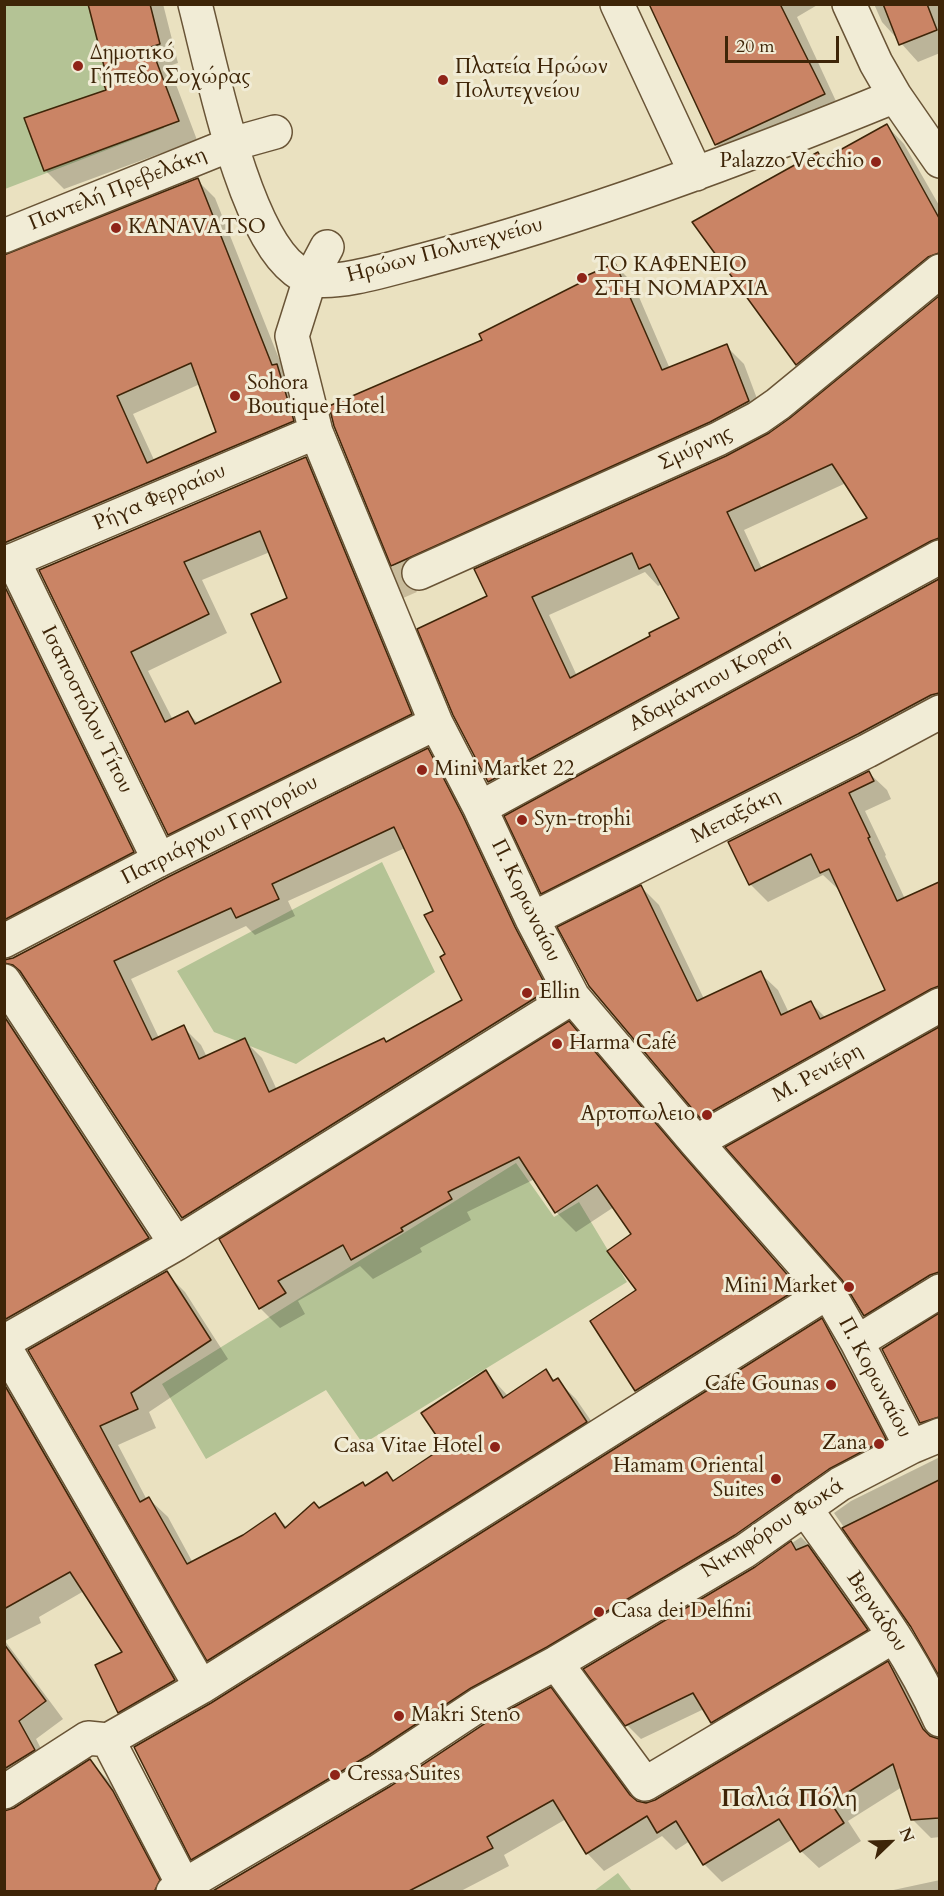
<!DOCTYPE html>
<html>
<head>
<meta charset="utf-8">
<style>
  body { margin:0 }
  #map { position:relative; width:944px; height:1896px; overflow:hidden; background:#eae1c0; font-family:Cardo,serif }
  canvas { display:block }
  .frame { position:absolute; inset:0; border:6px solid #3e2508; pointer-events:none }
  .north { position:absolute; left:860px; top:1812px; width:60px; height:60px; -webkit-text-stroke:4px #f1ecd6; paint-order:stroke; rotate:67deg; font-size:16px; font-weight:700; line-height:24px; text-align:center; color:#3e2508 }
  .north::after { content:''; display:block; margin:auto; width:21px; height:27px; background:#3e2508; clip-path:polygon(50% 0,100% 100%,50% 72%,0 100%) }
  .scale { position:absolute; left:725px; top:36px; width:114px; height:27px; box-sizing:border-box; border:3px solid #3e2508; border-top:0; padding-left:8px; font-size:18px; line-height:21px; white-space:nowrap; color:#3e2508; -webkit-text-stroke:4px #f1ecd6; paint-order:stroke }
</style>
</head>
<body>
<div id="map">
<canvas width="944" height="1896"></canvas>
<div class="frame"></div>
<div class="north">N</div>
<div class="scale">20 m</div>
</div>
<script>
const ctx = document.querySelector('canvas').getContext('2d');
ctx.lineJoin = 'round';
function paint(path, color) { ctx.fillStyle = color; ctx.fill(path, 'evenodd'); }
function strokePath(path, color, width, dash) { ctx.strokeStyle = color; ctx.lineWidth = width; ctx.lineCap = dash ? 'butt' : 'round'; ctx.setLineDash(dash || []); ctx.stroke(path); }
function write(font, color, halo, rows, align = 'center') {
  ctx.font = font + ' Cardo,serif'; ctx.lineWidth = 6; ctx.setLineDash([]); ctx.textBaseline = 'middle'; ctx.strokeStyle = halo; ctx.fillStyle = color; for (const [text, x, y, turn = 0] of rows) {
    ctx.save(); ctx.translate(x, y); ctx.rotate((+turn || 0) * Math.PI / 180); ctx.textAlign = isNaN(turn) ? turn : align; if (halo) ctx.strokeText(text, 0, 0); ctx.fillText(text, 0, 0); ctx.restore();
  }
}
paint(new Path2D(`
  M4,5H139L164,128L5,189Z
  M382,862L435,972L296,1064L214,1032L177,971Z
  M516,1163L554,1217L579,1202L627,1282L363,1444L326,1390L206,1459L162,1384Z
  M618,1873L632,1891H594Z`), '#b4c395');
paint(new Path2D(`
  M89,4H163L178,63L169,66L197,140L64,189L45,170L108,91L107,71Z
  M650,4H819L797,17L841,112L734,162L716,144Z
  M874,4H940V53L918,62L882,22Z
  M887,126L904,144L940,207V279L815,382L797,364L817,154L824,160Z
  M197,180L215,198L311,439L4,575V257ZM200,384L218,432L155,462L133,414Z
  M615,265L633,283L670,369L726,346L744,364L765,420L411,583L393,565L484,341Z
  M940,298V563L507,799L489,781L454,714L489,597L726,457L770,435L791,420ZM846,483L869,519L762,569L744,530ZM645,572L658,586L662,584L681,619L652,637L577,676L549,615Z
  M306,458L324,477L429,733L187,852L169,834L41,570ZM270,552L289,598L283,683L199,724L188,713L173,720L148,671L227,633L202,580Z
  M940,580V718L560,910L542,893L506,817Z
  M4,586L21,602L151,870L4,952Z
  M428,750L445,768L565,1008L201,1235L183,1217L28,981L22,979L4,992V961L13,959ZM405,848L435,911L447,955L464,1001L387,1043L384,1040L277,1090L262,1058L244,1040L207,1057L201,1045L183,1027L159,1038L131,979L246,926L255,935L295,916L288,901Z
  M869,773L887,790L891,799L865,811L886,855L885,856L905,899L940,883V1011L719,1135L701,1117L641,887L659,905L704,999L760,973L778,990L789,1013L811,1003L826,1018L887,991L839,890L823,875L768,902L750,884ZM866,1024L867,1026L726,1106L724,1103Z
  M4,1007L166,1256L4,1353Z
  M569,1023L589,1044L702,1176L818,1309L656,1411L636,1390L592,1321L638,1290L634,1234L614,1207L576,1232L556,1212L535,1179L467,1212L471,1220L420,1248L422,1252L373,1279L360,1266L298,1301L305,1314L280,1328L260,1308L221,1240Z
  M940,1029V1298L882,1333L865,1315L843,1279L728,1147Z
  M166,1273L185,1292L228,1359L149,1412L156,1428L118,1445L147,1500L149,1499L168,1517L193,1563L243,1536L275,1515L288,1528L320,1509L366,1487L387,1474L395,1482L446,1448L486,1372L508,1396L546,1371L555,1381L557,1380L576,1399L605,1441L227,1679L209,1660L30,1350Z
  M940,1315L939,1360V1440L921,1422L884,1349Z
  M821,1320L838,1337L902,1456L210,1876L192,1859L212,1704Z
  M4,1373L192,1698L137,1730L119,1712L124,1653L84,1591L39,1617L41,1623L5,1641L63,1719L36,1739L51,1768L4,1803Z
  M940,1457V1675L929,1655L895,1600L834,1513L851,1501Z
  M801,1537L815,1551L881,1645L727,1737L712,1722L704,1709L641,1739L627,1725L755,1568Z
  M888,1663L905,1681L936,1739L940,1740V1837L931,1838L913,1820L902,1787L848,1821L861,1841L819,1868L801,1851L793,1839L722,1882L705,1865L690,1841L676,1850L662,1836L604,1871L587,1853L566,1819L504,1855L509,1866L459,1892H214L390,1788L550,1689L568,1707L639,1803L645,1804L655,1802Z
  M90,1761L107,1779L131,1810L173,1892H4L14,1809Z
  M940,1880V1892H884Z`), '#0003');
const building = new Path2D(`
  M88,4H150L160,44L151,47L179,121L44,171L24,118L106,90L99,72L105,70Z
  M649,4H780L825,94L715,145Z
  M883,4H927L937,30L899,45Z
  M887,124L939,218V253L928,257L796,365L692,222L818,152L822,160Z
  M198,178L272,365L277,364L294,421L4,543V255ZM191,363L216,432L147,463L117,396Z
  M615,263L662,370L727,344L749,401L710,422L391,566L334,426L329,406L482,340L479,334L580,283L579,279Z
  M939,296V538L931,541L488,782L453,715L417,629L487,596L474,569L726,456L769,433L790,418ZM832,464L867,518L755,571L727,512ZM632,553L639,569L650,564L679,618L649,633L650,636L570,678L532,597Z
  M306,457L412,714L168,835L39,570ZM260,531L287,598L251,614L281,682L195,724L188,711L165,722L131,652L209,614L184,562Z
  M939,579V693L931,695L858,734L541,894L504,816Z
  M4,585L134,852L4,920Z
  M428,748L463,816L515,927L548,990L182,1218L20,971L13,965L4,963V960L13,958L168,877ZM394,827L433,911L424,915L445,954L440,957L462,1000L386,1042L384,1038L269,1092L245,1038L199,1059L184,1025L152,1040L114,961L231,908L236,918L279,899L272,884Z
  M869,771L874,781L849,793L870,837L868,838L897,901L939,882V986L931,989L700,1118L589,986L557,927L641,885L697,1001L761,971L781,1015L811,1001L820,1019L885,990L829,869L820,873L811,854L749,885L728,842Z
  M4,1016L149,1238L4,1320Z
  M569,1021L682,1154L799,1288L635,1391L590,1321L636,1290L607,1251L631,1234L597,1185L555,1213L519,1157L448,1192L452,1199L401,1228L403,1231L351,1260L343,1245L278,1281L286,1293L259,1309L219,1239Z
  M939,1027V1272L930,1275L864,1316L842,1280L725,1147Z
  M167,1271L211,1340L131,1393L138,1409L100,1426L140,1502L149,1497L187,1564L243,1535L275,1513L285,1528L314,1502L319,1508L363,1482L365,1486L387,1472L393,1481L444,1447L421,1413L486,1370L503,1398L546,1369L553,1381L558,1378L587,1422L207,1661L28,1350Z
  M939,1313V1417L920,1423L882,1349Z
  M822,1318L886,1439L829,1469L735,1535L547,1647L471,1688L369,1755L191,1860L134,1747L211,1703Z
  M4,1384L175,1680L118,1713L95,1665L122,1652L70,1572L4,1609Z
  M939,1480V1676L911,1627L842,1528Z
  M791,1541L796,1550L808,1545L868,1630L711,1723L693,1693L625,1726L583,1669L755,1567Z
  M4,1644L46,1701L19,1721L35,1750L4,1769Z
  M888,1661L923,1729L930,1736L939,1739V1818L911,1820L893,1764L831,1803L844,1823L800,1852L779,1819L703,1865L676,1821L657,1833L647,1816L586,1854L553,1800L487,1837L493,1848L407,1892H211L389,1787L490,1720L551,1687L630,1795L637,1801L646,1803L655,1800Z
  M90,1759L113,1791L160,1880L154,1892H4V1811L14,1808Z`);
paint(building, '#ca8465');
strokePath(building, '#3e2508', 1.5);
strokePath(new Path2D(`
  M380,590L419,573`), '#c8bb9b', 33, [33, 16]);
const minor = new Path2D(`
  M195,4C212,69 243,231 295,270C299,273 306,278 310,279C337,286 396,267 424,260C585,217 741,159 895,96
  M617,4L696,174
  M849,4L876,63L895,96L940,161
  M4,236L232,144L275,132
  M327,247L310,279L292,336L316,432L436,723L480,808L532,919L573,997L696,1142L828,1292L857,1342L911,1447
  M13,560L159,860
  M4,564L316,432
  M419,573L718,439L758,418L778,404L940,271
  M480,808L940,557
  M532,919L867,751L940,712
  M4,941L159,860L436,723
  M4,981L176,1244
  M696,1142L940,1005
  M4,1342L176,1244L573,997
  M857,1342L940,1291
  M4,1346L201,1687
  M805,1508C852,1576 907,1644 940,1720
  M556,1663L645,1784L894,1636
  M108,1740L187,1892
  M4,1792L88,1738L108,1740L201,1687L828,1292
  M173,1892L379,1771L480,1704L556,1663L745,1551L840,1484L911,1447L940,1435`);
strokePath(minor, '#695436', 36);
strokePath(minor, '#f1ecd6', 33);
for (const [x, y, r, color] of [
  [78,66,6,"#8f2418"],
  [443,80,6,"#8f2418"],
  [876,162,6,"#8f2418"],
  [116,228,6,"#8f2418"],
  [582,278,6,"#8f2418"],
  [235,396,6,"#8f2418"],
  [422,770,6,"#8f2418"],
  [522,820,6,"#8f2418"],
  [527,993,6,"#8f2418"],
  [557,1044,6,"#8f2418"],
  [707,1115,6,"#8f2418"],
  [849,1287,6,"#8f2418"],
  [831,1385,6,"#8f2418"],
  [879,1444,6,"#8f2418"],
  [495,1447,6,"#8f2418"],
  [776,1479,6,"#8f2418"],
  [599,1612,6,"#8f2418"],
  [399,1716,6,"#8f2418"],
  [335,1775,6,"#8f2418"]
]) { const dot = new Path2D(); dot.arc(x, y, r, 0, 2 * Math.PI); ctx.fillStyle = color; ctx.fill(dot); strokePath(dot, '#f1ecd6', 2); }
write('21px', '#3e2508', '#f1ecd6', [
  ["Δημοτικό",90,54],
  ["Γήπεδο Σοχώρας",90,78],
  ["Πλατεία Ηρώων",455,68],
  ["Πολυτεχνείου",455,92],
  ["Palazzo Vecchio",864,162,"right"],
  ["KANAVATSO",128,228],
  ["ΤΟ ΚΑΦΕΝΕΙΟ",594,266],
  ["ΣΤΗ ΝΟΜΑΡΧΙΑ",594,290],
  ["Sohora",247,384],
  ["Boutique Hotel",247,408],
  ["Mini Market 22",434,770],
  ["Syn-trophi",534,820],
  ["Ellin",539,993],
  ["Harma Café",569,1044],
  ["Αρτοπωλειο",695,1115,"right"],
  ["Mini Market",837,1287,"right"],
  ["Cafe Gounas",819,1385,"right"],
  ["Zana",867,1444,"right"],
  ["Casa Vitae Hotel",483,1447,"right"],
  ["Hamam Oriental",764,1467,"right"],
  ["Suites",764,1491,"right"],
  ["Casa dei Delfini",611,1612],
  ["Makri Steno",411,1716],
  ["Cressa Suites",347,1775]
], 'left');
write('21px', '#3e2508', '#f1ecd6', [
  ["Παντελή Πρεβελάκη",118,190,-22],
  ["Ηρώων Πολυτεχνείου",445,251,-15],
  ["Σμύρνης",696,449,-25],
  ["Ρήγα Φερραίου",160,498,-23],
  ["Αδαμάντιου Κοραή",710,683,-29],
  ["Ισαποστόλου Τίτου",86,710,64],
  ["Μεταξάκη",736,817,-27],
  ["Πατριάρχου Γρηγορίου",220,831,-27],
  ["Π. Κορωναίου",525,901,64],
  ["Μ. Ρενιέρη",818,1074,-29],
  ["Π. Κορωναίου",874,1378,62],
  ["Νικηφόρου Φωκά",773,1529,-33],
  ["Βερνάδου",876,1612,56]
]);
write('bold 24px', '#3e2508', '#f1ecd6', [
  ["Παλιά Πόλη",789,1800]
]);
</script>
</body>
</html>
